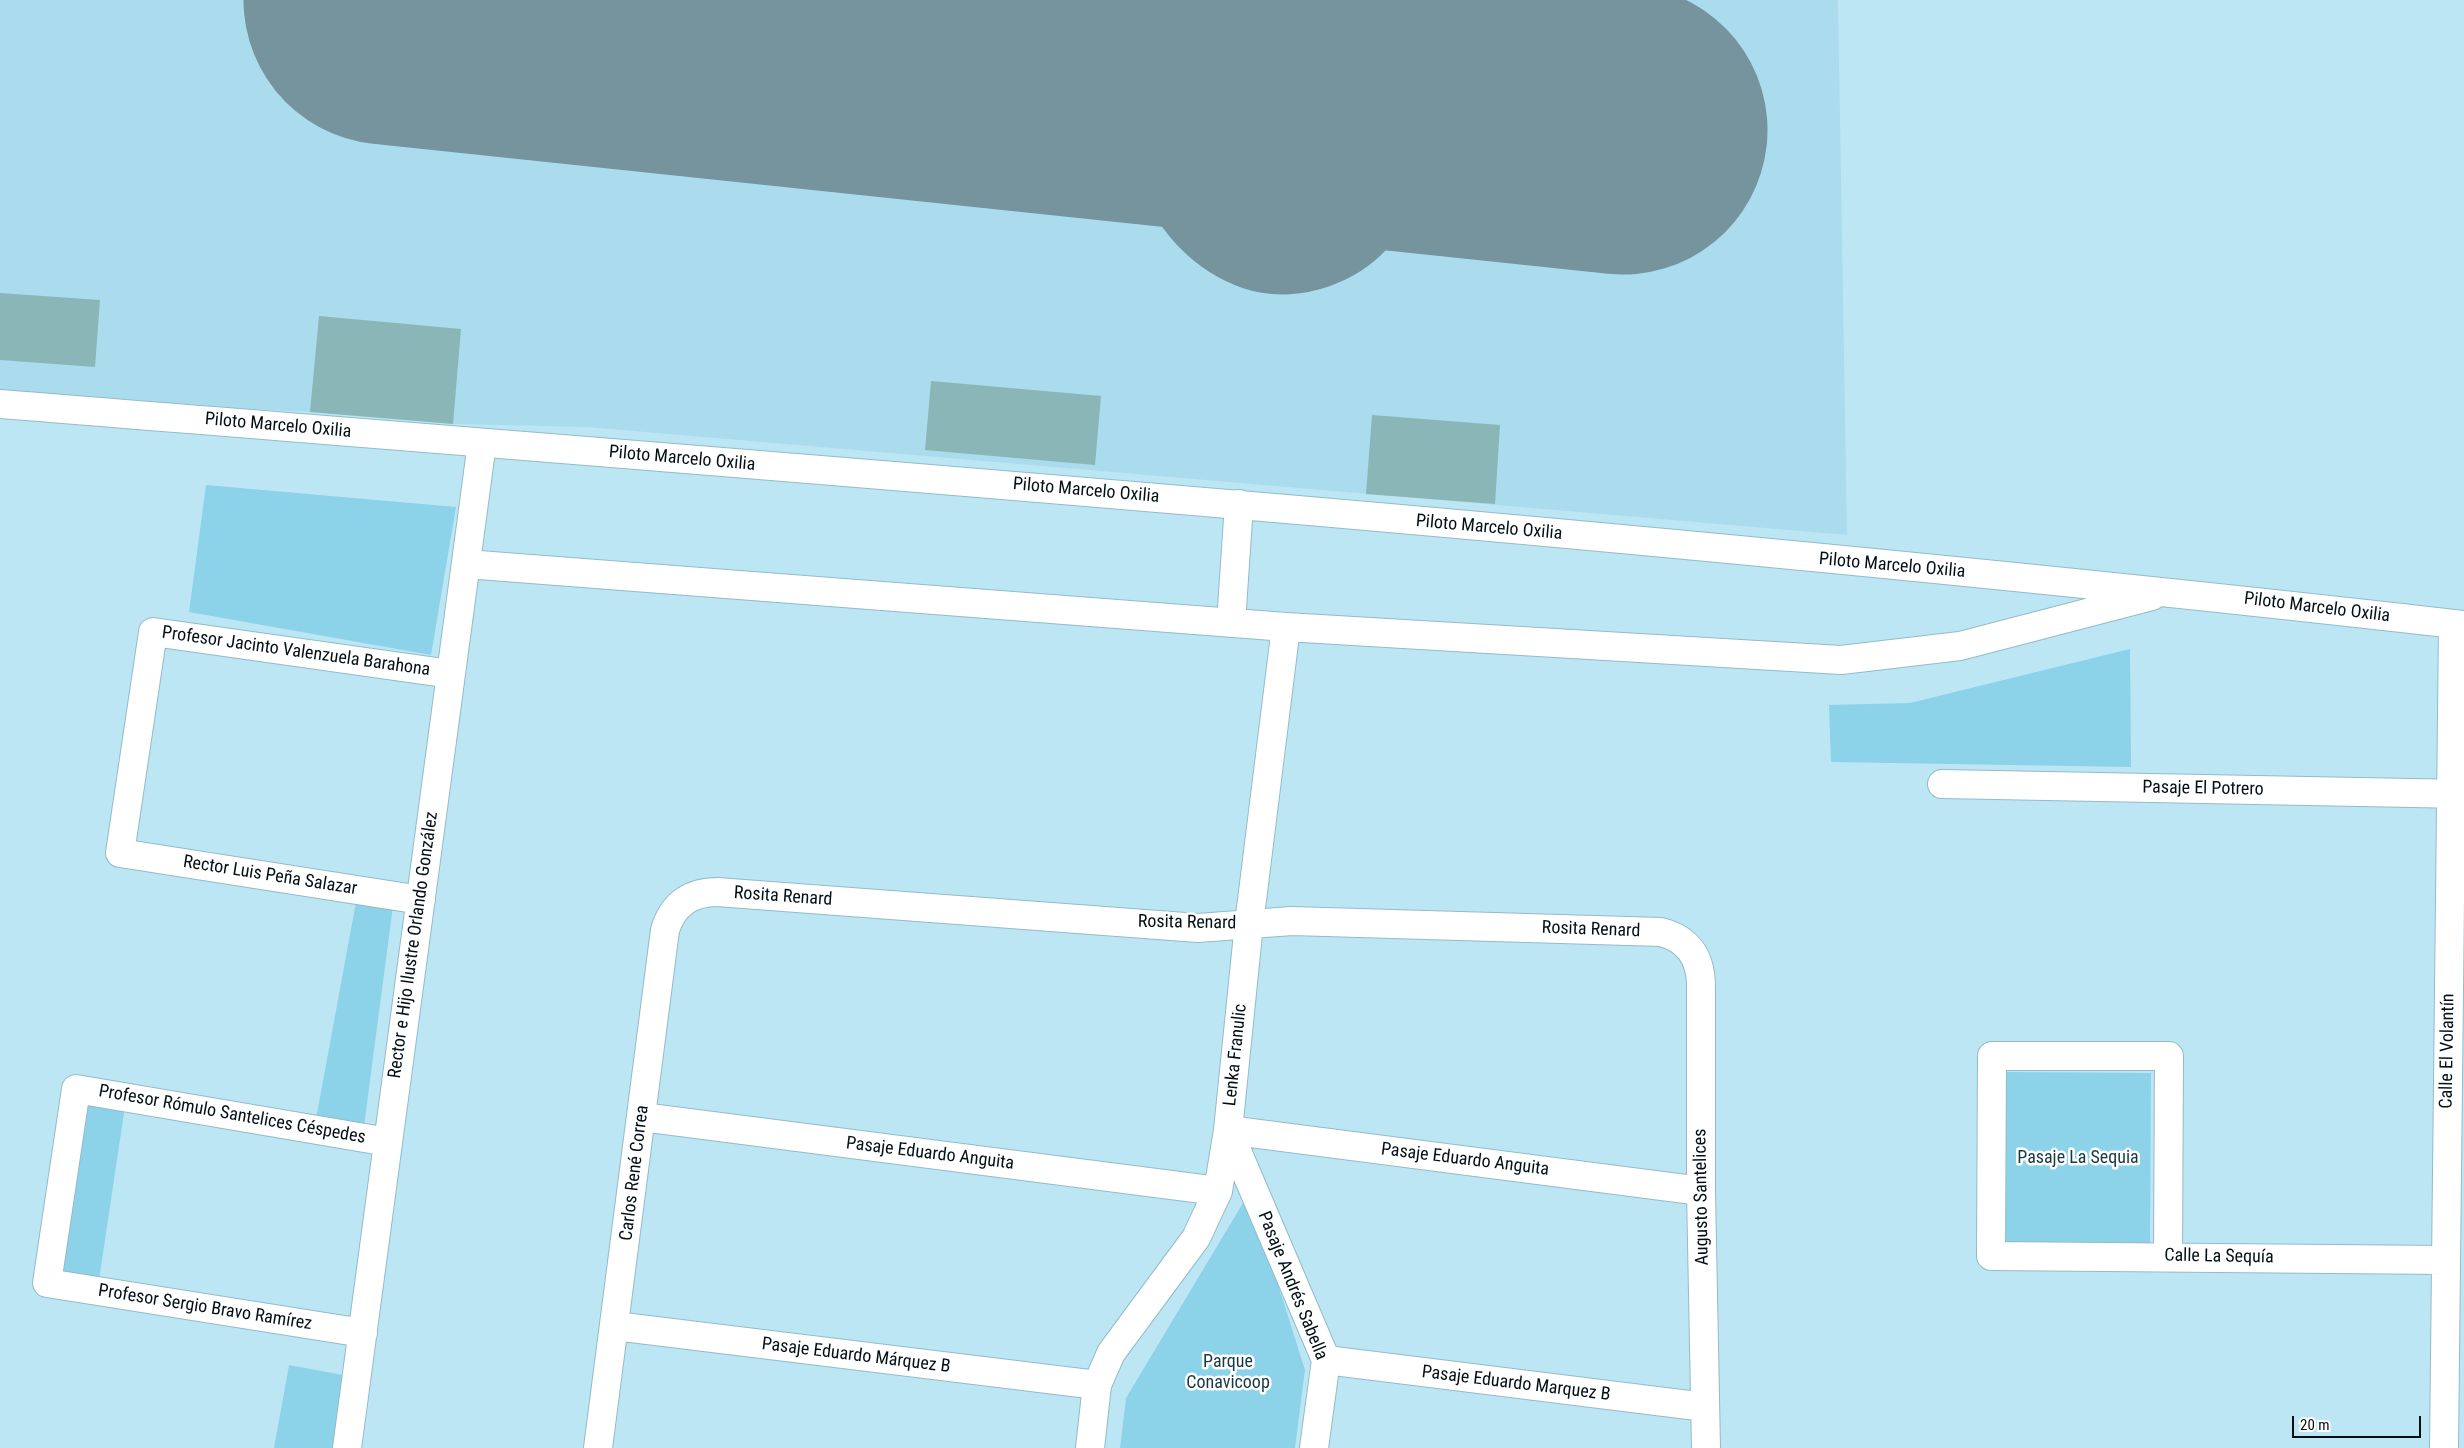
<!DOCTYPE html>
<html>
<head>
<meta charset="utf-8">
<style>
  body { margin:0 }
  #map { position:relative; width:2464px; height:1448px; overflow:hidden; background:#bde6f4; font-family:"Roboto Condensed",sans-serif }
  canvas { display:block }
  .scale { position:absolute; left:2292px; top:1416px; width:129px; height:22px; box-sizing:border-box; border:2px solid #020f14; border-top:0; padding-left:6px; font-size:15px; line-height:18px; white-space:nowrap; color:#020f14; -webkit-text-stroke:4px #fff; paint-order:stroke }
</style>
</head>
<body>
<div id="map">
<canvas width="2464" height="1448"></canvas>
<div class="scale">20 m</div>
</div>
<script>
const ctx = document.querySelector('canvas').getContext('2d');
ctx.lineJoin = 'round';
function paint(path, color) { ctx.fillStyle = color; ctx.fill(path, 'evenodd'); }
function strokePath(path, color, width, dash) { ctx.strokeStyle = color; ctx.lineWidth = width; ctx.lineCap = dash ? 'butt' : 'round'; ctx.setLineDash(dash || []); ctx.stroke(path); }
function write(font, color, halo, rows, align = 'center') {
  ctx.font = font + ' "Roboto Condensed",sans-serif'; ctx.lineWidth = 5; ctx.setLineDash([]); ctx.textBaseline = 'middle'; ctx.strokeStyle = halo; ctx.fillStyle = color; for (const [text, x, y, turn = 0] of rows) {
    ctx.save(); ctx.translate(x, y); ctx.rotate((+turn || 0) * Math.PI / 180); ctx.textAlign = isNaN(turn) ? turn : align; if (halo) ctx.strokeText(text, 0, 0); ctx.fillText(text, 0, 0); ctx.restore();
  }
}
paint(new Path2D(`
  M0,0H1838L1847,535L587,427L453,424L310,412L0,396Z`), '#aadced');
paint(new Path2D(`
  M206,485L456,507L431,655L189,612Z
  M2130,649L2131,767L1831,762L1829,705L1910,703Z
  M356,902L393,906L364,1126L316,1119Z
  M2006,1072L2151,1073L2150,1245L2005,1244Z
  M83,1099L125,1106L99,1280L55,1273Z
  M1249,1193L1305,1370L1295,1448H1120L1126,1398Z
  M289,1365L343,1375L333,1448H274Z`), '#8cd2e8');
strokePath(new Path2D(`
  M1081,73C1116,91 1146,110 1171,141C1201,176 1213,217 1262,234C1277,239 1296,237 1310,232C1368,212 1374,153 1357,103`), '#76949e', 115);
strokePath(new Path2D(`
  M388,0L1623,130`), '#76949e', 289);
paint(new Path2D(`
  M0,293L100,300L95,367L0,360Z
  M319,316L461,329L453,424L310,412Z
  M931,381L1101,396L1095,465L925,450Z
  M1372,415L1500,425L1495,504L1366,494Z`), '#8ab6b7');
const street = new Path2D(`
  M0,404C822,470 1645,532 2464,625
  M466,564L1286,627L1841,660L1960,646L2152,596
  M1231,623L1239,504
  M1942,784L2464,794
  M421,900L120,853L153,632L451,674
  M642,1117L1218,1191
  M1228,1130L1701,1191
  M1228,1130L1326,1360L1314,1448
  M2168,1257L2169,1056H1992L1991,1256L2446,1260
  M615,1326L1097,1385
  M363,1333L47,1283L76,1089L388,1142
  M1326,1360L1705,1407
  M347,1448L482,443
  M598,1448L665,930C673,904 691,892 717,892L1198,928L1292,921L1661,932C1688,939 1700,957 1701,984V1191L1706,1448
  M1090,1448L1097,1385L1111,1353L1196,1238L1218,1191L1228,1130L1249,924L1286,627
  M2444,1448L2453,624`);
strokePath(street, '#93bbc8', 30);
strokePath(street, '#fff', 28);
write('18px', '#020f14', '#fff', [
  ["Piloto Marcelo Oxilia",278,426,5],
  ["Piloto Marcelo Oxilia",682,459,5],
  ["Piloto Marcelo Oxilia",1086,491,5],
  ["Piloto Marcelo Oxilia",1489,528,5],
  ["Piloto Marcelo Oxilia",1892,566,5],
  ["Piloto Marcelo Oxilia",2317,608,7],
  ["Profesor Jacinto Valenzuela Barahona",296,652,8],
  ["Pasaje El Potrero",2203,789,1],
  ["Rector Luis Peña Salazar",270,876,9],
  ["Rosita Renard",783,897,4],
  ["Rosita Renard",1187,923,1],
  ["Rosita Renard",1591,930,2],
  ["Rector e Hijo Ilustre Orlando González",414,945,-82],
  ["Calle El Volantín",2448,1051,-89],
  ["Lenka Franulic",1236,1055,-84],
  ["Profesor Rómulo Santelices Céspedes",232,1115,10],
  ["Pasaje Eduardo Anguita",930,1154,7],
  ["Pasaje Eduardo Anguita",1465,1160,7],
  ["Carlos René Correa",635,1173,-83],
  ["Augusto Santelices",1702,1197,-91],
  ["Calle La Sequía",2219,1257,1],
  ["Pasaje Andrés Sabella",1292,1286,68],
  ["Profesor Sergio Bravo Ramírez",205,1308,9],
  ["Pasaje Eduardo Márquez B",856,1356,7],
  ["Pasaje Eduardo Marquez B",1516,1384,7]
]);
write('18px', '#153a45', '#fff', [
  ["Pasaje La Sequia",2078,1158],
  ["Parque",1228,1362],
  ["Conavicoop",1228,1383]
]);
</script>
</body>
</html>
